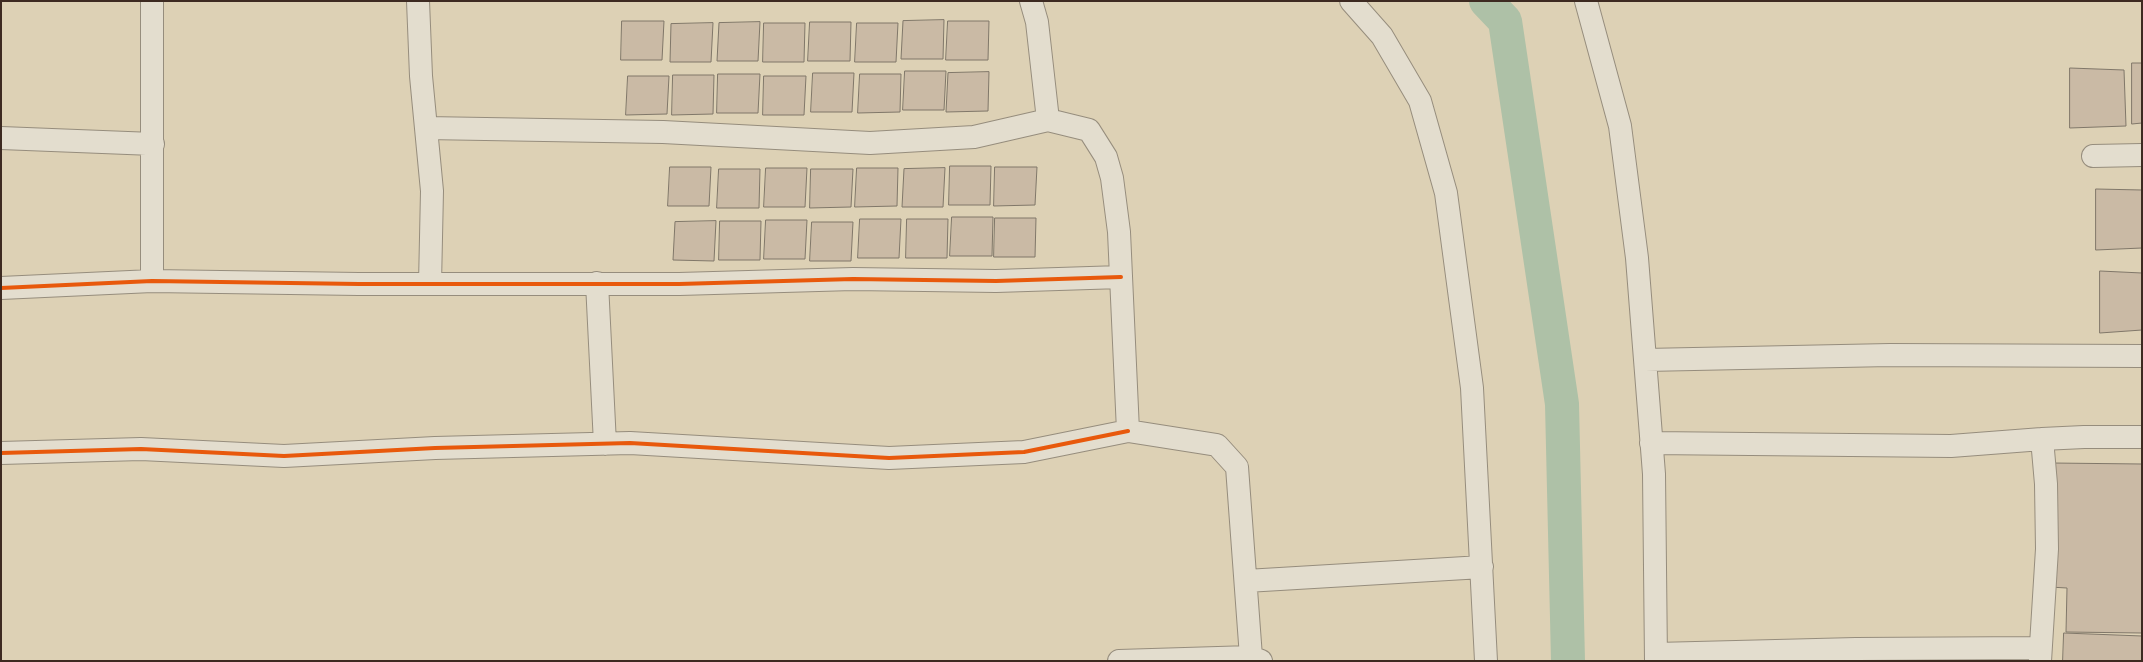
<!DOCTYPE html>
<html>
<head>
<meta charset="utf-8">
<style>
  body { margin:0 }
  #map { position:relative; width:2143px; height:662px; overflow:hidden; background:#ddd1b5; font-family:Vollkorn,serif }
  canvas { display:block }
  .frame { position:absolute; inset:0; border:2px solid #3d2a21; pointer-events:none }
</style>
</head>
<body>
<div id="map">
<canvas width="2143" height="662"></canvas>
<div class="frame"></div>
</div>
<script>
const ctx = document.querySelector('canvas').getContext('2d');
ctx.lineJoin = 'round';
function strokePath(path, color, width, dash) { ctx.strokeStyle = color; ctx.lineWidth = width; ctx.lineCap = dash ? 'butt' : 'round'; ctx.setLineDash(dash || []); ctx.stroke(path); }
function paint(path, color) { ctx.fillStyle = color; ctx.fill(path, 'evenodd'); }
strokePath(new Path2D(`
  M1486,1L1505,21L1562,404L1568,661`), '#aec1a7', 34);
const building = new Path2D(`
  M944,20L943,59H901L903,21Z
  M622,21H664L662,60H621Z
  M948,21H989L988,60H946Z
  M760,22L758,61H717L719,23Z
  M810,22H851L850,61H808Z
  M713,23L711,62H670L671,24Z
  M764,23H805L804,62H763Z
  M857,23H898L896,62H855Z
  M2132,63H2142V123L2132,124Z
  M2070,68L2124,70L2126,126L2070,128Z
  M905,71H946L944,110H903Z
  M989,72L988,111L946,112L948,73Z
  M813,73H854L852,112H811Z
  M718,74H760L758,113H717Z
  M860,74H901L900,112L858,113Z
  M673,75H714L713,114L672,115Z
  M628,76H669L667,114L626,115Z
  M764,76H806L804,115H763Z
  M950,166H991L990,205H949Z
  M670,167H711L709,206H668Z
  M995,167H1037L1035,205L994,206Z
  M766,168H807L805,207H764Z
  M857,168H898L897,206L855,207Z
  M945,168L943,207H902L904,169Z
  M719,169H760L759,208H717Z
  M811,169H853L851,207L810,208Z
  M2096,189L2142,190V248L2096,250Z
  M952,217H993L992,256H950Z
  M995,218H1036L1035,257H994Z
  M860,219H901L899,258H858Z
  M907,219H948L947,258H906Z
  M766,220H807L805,259H764Z
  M716,221L714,261L673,260L675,222Z
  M720,221H761L760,260H719Z
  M812,222H853L851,261H810Z
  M2100,271L2142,273V330L2100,333Z
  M2051,463L2142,464V633L2066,632L2067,588L2049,587Z
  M2064,633L2142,636V661H2063Z`);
paint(building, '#cabaa5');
strokePath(building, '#807769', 1);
const street = new Path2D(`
  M152,1V281
  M418,1L421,76L432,191L430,284
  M1031,1L1037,22L1048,120L1089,130L1106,157L1112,178L1119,232L1128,431L1217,445L1237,467L1251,657L1261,661
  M1351,1L1382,36L1420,101L1446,193L1472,388L1486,661
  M1586,1L1620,126L1637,258L1654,474L1656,661
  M426,128L663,132L870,143L974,137L1048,120
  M1,138L153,144
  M2093,156L2142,155
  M597,283L605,444
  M1,288L152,281L359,284H679L853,279L996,281L1121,277
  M1645,360L1890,355L2142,356
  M1651,443L1951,446L2042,439
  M1,453L141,449L284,456L435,448L630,443L889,458L1024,452L1128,431
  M1246,581L1482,567
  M1656,654L1856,649L2040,648
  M1119,661L1251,657
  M2040,661L2047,549L2046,484L2042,439L2084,437H2142`);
strokePath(street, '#968d7d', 24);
strokePath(street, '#e3ddce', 22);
strokePath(new Path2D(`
  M1,288L152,281L359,284H679L853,279L996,281L1121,277
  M1,453L141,449L284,456L435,448L630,443L889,458L1024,452L1128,431`), '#e8590c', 4);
</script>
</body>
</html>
